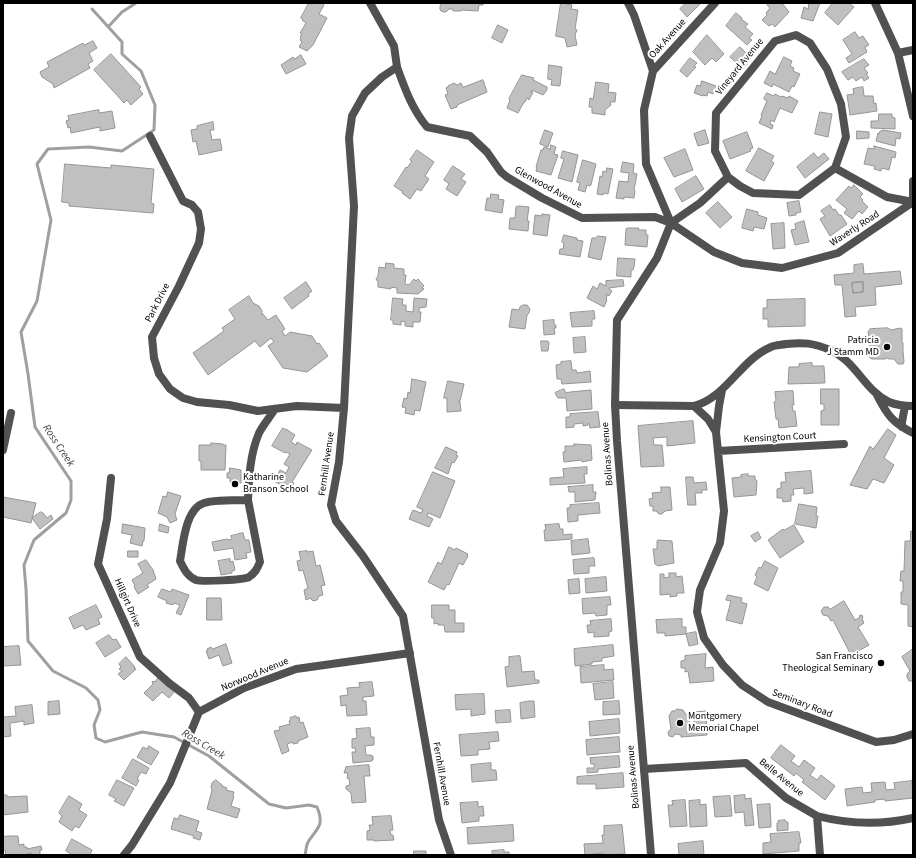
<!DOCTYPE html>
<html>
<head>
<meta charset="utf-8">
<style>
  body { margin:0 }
  #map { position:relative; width:916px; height:858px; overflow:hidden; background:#fff; font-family:"Source Sans 3",sans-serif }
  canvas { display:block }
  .frame { position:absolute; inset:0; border:4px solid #000; pointer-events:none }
</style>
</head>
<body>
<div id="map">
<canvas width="916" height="858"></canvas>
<div class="frame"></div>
</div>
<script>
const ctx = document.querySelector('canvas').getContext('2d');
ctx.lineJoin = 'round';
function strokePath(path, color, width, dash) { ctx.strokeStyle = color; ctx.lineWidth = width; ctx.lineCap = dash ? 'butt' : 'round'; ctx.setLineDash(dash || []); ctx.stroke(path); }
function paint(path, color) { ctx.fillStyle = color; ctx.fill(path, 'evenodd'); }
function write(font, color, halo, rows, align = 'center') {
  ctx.font = font + ' "Source Sans 3",sans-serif'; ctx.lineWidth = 4; ctx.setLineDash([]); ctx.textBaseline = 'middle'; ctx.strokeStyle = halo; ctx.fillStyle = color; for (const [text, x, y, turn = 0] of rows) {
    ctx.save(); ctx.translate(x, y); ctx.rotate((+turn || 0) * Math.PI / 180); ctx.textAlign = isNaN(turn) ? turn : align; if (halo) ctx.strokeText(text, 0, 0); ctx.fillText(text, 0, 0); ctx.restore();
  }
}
strokePath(new Path2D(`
  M92,9L122,42V54L141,71L155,105L154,130L122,151L89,147L48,149L37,164L51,220L37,301L21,332L28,374L35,427L71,481V500L66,513L34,540L24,565L26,589L28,641L53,671L86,688L98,700L100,710L94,725L96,738L105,742L142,732L174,737L209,756L269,804L286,808L309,805L317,807C325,826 317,828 308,842C306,846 306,851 305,855
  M108,27L122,12L136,3`), '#9f9f9f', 3);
const building = new Path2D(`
  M309,3H321L324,5L319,14L327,18L313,45L307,51L299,47L302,42L300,40L301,38L300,37L302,34L300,33L306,23L302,20L303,19L301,18Z
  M441,3H483V5H479L478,11L461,10V11H453V9H449L446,12H444L441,11L440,9Z
  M561,3L572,5L571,9L578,10L575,29L577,30L575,35L577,45L567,47L565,38L556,36Z
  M686,3H701L687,17L680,9Z
  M769,3H782L789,12L775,27L772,24L769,26L762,20L767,15L766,13L770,8L767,5Z
  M809,3H820L813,21L801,18L804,7L808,9Z
  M833,3H849L854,7L838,25L825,13Z
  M736,13L742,18L741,19L748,24L745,27L753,34L749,38L752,40L747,45L726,26Z
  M498,25L508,30L502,43L492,38Z
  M855,32L859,38L863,36L869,45L865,47L867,52L849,63L846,58L852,54L843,40Z
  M707,35L724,54L716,62L712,58L705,65L693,52Z
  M93,41L97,48L89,53L93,61L88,64L90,68L54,88L53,84L42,77L40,72L49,67L47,62L83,43L84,45Z
  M740,47L751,58L747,62L748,63L743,69L730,57Z
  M111,54L141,87L139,89L143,94L131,105L127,100L124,103L94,70Z
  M301,55L306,64L286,74L281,65L293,57L294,59Z
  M784,57L792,61L790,66L794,68L793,71L800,74L794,87L792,86L789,92L773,84L772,87L764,83L770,71L775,74Z
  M690,58L697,63L694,66L696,67L687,77L680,71Z
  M864,59L869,65L864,68L868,73L866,74L869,78L864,81L862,77L856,81L853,77L848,80L842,72Z
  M549,65L562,67L560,86L551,85L552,80L548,79Z
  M522,75L534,78L533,80L547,87V90L543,95L532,90L531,92H533L529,100L527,98L525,102H524L518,113L507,108L510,100L509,99Z
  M483,80L487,92L457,105V107L451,109L445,95L448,94L446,88L448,87V86L454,83L457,85L461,83L463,87Z
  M702,81L716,86L713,94L708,92L707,96L703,95V96L694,93L697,85L700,86Z
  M596,82L609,84L608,92L616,93L615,102H610L611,105L605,110V115L592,113V107H589L590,98L593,99Z
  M863,87L864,96H873L874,104L876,103L877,111L850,115L847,95L854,94L853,89Z
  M767,93L774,96L775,94L781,97L782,96L788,98L789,96L798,101L792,113L780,108L774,122L771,120L770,124L773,125L772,129L759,123L762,116L761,115L767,101L764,99Z
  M99,110V113L112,111L115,128L100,131V127L71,133L70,127L68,128L66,121L69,120L68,116Z
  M820,112L832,114L828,137L815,134Z
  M879,114H892V117L895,118V129L871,128V121H878Z
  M213,122L214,130H210L212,140L220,139L222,150L199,155L196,141L193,142L191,130L197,129V126Z
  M545,130L553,133L548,147L540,144Z
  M705,130L709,143L698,146L694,134Z
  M883,130L901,133L900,139L896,138L895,146L876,141L878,133L879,134L880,131H882Z
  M857,131L869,132V138L857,139Z
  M747,132L753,148L750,149L751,151L730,159L723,141Z
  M551,145L556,147L554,154L558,155L551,175L536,171L537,167H536L541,150H543L544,147L550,149Z
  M874,146L896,152L895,158L892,157L889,170L882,168L881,171L874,169L875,166L864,164L868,148L874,149Z
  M759,148L774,156L771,161L774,163L764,181L746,171Z
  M685,149L693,170L674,177L664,158Z
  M417,150L434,162L425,176L429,179L421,191L417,189L410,199L402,193L403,192L394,186L406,167L407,168L412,161L410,160Z
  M563,151L578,155L572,182L558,178L564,159L561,158Z
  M814,153L818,158L824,153L829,159L805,178L797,167Z
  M583,160L596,164L591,185L590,186L587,185L585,192L578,190L580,183L577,182Z
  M623,162L634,164L633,173L637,174L634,190L635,191L634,198L624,197V199L616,198L619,181L628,182L629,173L621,172Z
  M65,164L111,168V165L154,169L151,203L154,204L153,213L69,206V203L62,202Z
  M453,166L465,174L461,179L466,182L457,196L446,189L449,184L444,180Z
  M607,168L613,169L608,194L604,193L603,195L597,194L600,176L602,177L603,171L606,172Z
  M696,176L704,189L682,202L675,189Z
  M854,185L863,194L860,197L863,200L862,201L868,207L862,214L859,211L852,219L844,213L847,209L836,200L849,186L851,188Z
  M491,194L499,195L498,199L504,200L502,213L485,210L487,198H490Z
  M799,201L801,212L796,213V215L789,216L787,203Z
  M718,202L732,217L720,228L706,213Z
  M830,205L833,210L835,209L839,215H841L847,224L830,236L820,219L825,216L821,211Z
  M519,206L529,207L527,221H529L528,231L509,229L510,218H515L516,207Z
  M747,209L758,212V215L767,218L764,229L754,227L753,231L742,228Z
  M542,214L550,215L547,236L533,234L535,215L542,216Z
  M804,221L809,242L795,245L791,230L796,229L795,224Z
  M784,223L785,248L773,249L771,224Z
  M628,228H639L638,230H646V235H648L647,247L625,245L626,229Z
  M564,235L577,238V240L583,241L580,257L559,254L560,249H563L564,243L562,242Z
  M598,236L606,237L601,260L588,257L592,238H595Z
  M618,258L635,259L634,267L633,270H631V277L617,276Z
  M386,263L394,264V268L404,269V275H406L405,284L409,285L414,279L416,281L418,279L424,286L422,288L424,289L418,294L397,293V288L391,287V289L378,287V282L376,279L378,276L379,267L385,268Z
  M863,264L864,274L900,271L902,284L875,287L876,305L855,307L856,316L845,317L842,285H835L834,275L854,273V265ZM863,282V292L853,293L852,283Z
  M623,280L624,286L609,288V289L612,291L609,296L606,294L607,296L606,299L607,300L604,307L587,298L593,286L597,289L600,283L606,286V281Z
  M306,282L312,291L308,294L309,296L292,309L284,298Z
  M863,282V292L853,293L852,283Z
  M249,296L253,303L259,306L262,311V315L263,314L268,320L276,315L285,329L282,331L285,336L290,332L312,336L317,344L319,343L328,356L307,372L283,368L268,346L274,342L271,338L260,347L255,341L208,375L193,353L224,331L222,328L235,319L229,310Z
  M393,298L403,299L402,305H406V311L413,312L414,298L427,299L426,307L419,308V312H421L420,322H413V327L405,326V322L401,321V325L393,324V320H391Z
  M805,299V326L768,327V319H763V308H767V300Z
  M523,305H527L530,309L529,313L527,315L525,329L509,327L512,309L519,310L520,307Z
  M594,311L595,319H592V326L572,327L570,313Z
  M554,320V325H556V328H554L555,334L544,335L543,321Z
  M888,328L891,330L900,328L902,329V342L903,343V351L904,362L903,364H898L894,359H889L887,358L885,359H872L870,358V342L868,332L870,329Z
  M585,337L586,352L574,353L573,338Z
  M541,341H548L549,343L548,351H542Z
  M571,361L572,370H576L577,373L590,371L591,382L562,384L561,379H557L556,365L561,364V362Z
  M812,363V366H824L825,383L788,384L789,367H799V364Z
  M412,379L426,382L420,411L415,410L414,415L405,413L406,408L402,407L404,398L407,399L408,392L410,393Z
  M448,381L464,384L460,401H458L459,402H460L461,411L447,412V398H444Z
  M564,389L566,393L570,392L591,390L592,409L567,411L566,398H558L555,393Z
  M821,389H839V425H821V411L824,410V404H821Z
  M793,391L794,405H792L793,411H795L797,426L779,428L778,419H776L774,402L776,401L775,392Z
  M598,412L600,427L590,428L589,423H588V425L583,426V423L574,424V427L566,428V417H570V414Z
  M693,421L695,443L667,446V437L653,438L654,445H662L664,466L641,467L638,426Z
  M283,428L286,430V429L295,435L291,442L296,445L297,442L312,450L292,482L294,483L290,490L274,481L280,470L286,473L289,467L284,464L290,454L286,452L285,453L272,446Z
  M888,429L896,435L884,458L894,465L884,483L873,479L867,489L850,485L870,446L873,449Z
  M211,443L223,444V445H226L225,470H201V461H199V445H211Z
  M574,444L591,445L592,460L582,462V460L564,462L563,452H565V446H574Z
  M446,447L457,452L456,455L458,456L454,463L452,462L448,474L435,468Z
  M587,467V474H584L585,483L550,485V478L564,477L563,469Z
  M230,468L241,470V483L230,482V478H227V473H229Z
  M811,471L813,493L804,494V488L793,489L794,495H791V501L783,502L782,498H777V489L781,488V482H786L785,473Z
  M433,472L455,481L440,518L428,513L427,516L433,519L429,527L409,519L413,510L421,513L423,510L417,507Z
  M748,474V476H755V479L757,481L756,495L734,497L732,478L741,477V475Z
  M686,477H693L694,483L706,482L707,490H702V493H695L696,505H688Z
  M593,485V492H596L595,500L575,502V492H569L568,487Z
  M661,487H670L672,510L665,511L662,514H659L656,511H653V506H650L649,499L653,498L652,493L661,492Z
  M168,492L181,496L175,514L177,520L170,523L167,517L158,513L163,496L166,497Z
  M3,497L36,503L31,523L3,517Z
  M599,503L600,513L578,515V521L568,522L567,508H570V505Z
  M799,504L817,507L816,516H818L816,528L795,524Z
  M41,512L43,513L47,518L51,515L53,519L40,529L32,518Z
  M123,524L145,528L144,541H143L142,546L130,543L132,535L122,533Z
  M160,524L169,527L168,533L159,531Z
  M559,524L560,529H563V535L572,534V539L545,541L544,530H546L545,525Z
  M794,525L804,542L780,558L768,540L783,529L784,530Z
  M911,531H913V627L908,626V605L901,604V592H903V581H900L901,571H904L905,541H910Z
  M758,532L761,538L755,542L751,536Z
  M243,533L245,540H249L251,552L246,553L247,558L235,560L233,548L214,551L212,542L227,539L228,540L232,539L231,536Z
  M588,539L590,553L572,555L571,541Z
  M658,540L672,541L674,563L658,566L655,564L653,549H657V542Z
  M449,547L455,550L456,548L468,554L467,555L468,556L463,565L459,563L449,585L447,584L444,590L428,582L438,562L441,564Z
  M128,551H138V557H128Z
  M307,551V552L313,551L316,566L320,565L325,585L321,586L323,595L319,596L317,600L313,601L310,598L306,600L304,590L308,588L303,570L299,571L297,561L301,560L299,552Z
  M594,558L595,566H589V573L574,574L573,560Z
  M230,559V562L233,561L235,570L232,571V573L221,575L218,561Z
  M146,560L153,570L156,579L147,585L149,587L138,594L134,587L135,586L132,580L143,573L138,564Z
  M765,561L778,568L768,591L754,584L757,577L755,575L759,567L761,568Z
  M669,573H676V577L682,576L684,593H677V596L670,597V594L660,595V574H664V578L669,577Z
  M606,577L607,591L586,593L585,579Z
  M579,579L580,593L569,594L568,580Z
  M162,589L171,592L172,589L189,595L181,615L176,613L180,605L174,603L173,605L166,603L167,601L158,597Z
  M728,595L742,598L741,602L747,604L742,624L726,620L731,601L726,600Z
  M610,597L611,605H607V615L596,616L595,613L583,614L582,599Z
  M207,598H221L222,620H207Z
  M844,601L855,620L859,618L860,615L863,616L862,619L864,623L858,627L869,645L851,655L833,620L831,621L828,616L823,615L821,611L824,607H828L830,609Z
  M96,605L102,617L98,619L100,624L86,630L83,625L74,629L69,618Z
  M432,605H449V610H455V623H464V632H445L444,625H438V623L434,624V618H432Z
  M611,619L612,631L609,632V636L594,637V632L588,633L587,625H591L590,621Z
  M682,619V627H686V634L665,636V633H657L656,620Z
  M696,632L698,644L689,646L686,634Z
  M109,635L113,640L116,639L121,647L105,657L96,643Z
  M226,644L232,663L223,666L219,655L209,659L206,651H208L207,649L211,647L212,649Z
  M613,645L614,656L602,658V661L592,662V664L575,666L574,649Z
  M19,646L21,665L3,666V647Z
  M913,649V681H909L907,677V674L910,671L902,657Z
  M706,654L705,668L713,667L714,681L690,683L688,671L685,672V668H681V661L685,660V656Z
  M520,656L522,672L534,671L535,680H539V683L507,687L505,667L509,666V657Z
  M126,657L135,667L134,668L136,669L124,680L118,674L122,671L119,669L121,667L119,664Z
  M604,665V670L613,669L614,680L581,683L580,667Z
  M160,676L175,691L169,698L162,692L153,701L144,693L153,684L152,682L153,681L154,682Z
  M372,682L374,696L363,697V701H366L367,715L347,716L346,705L341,706L340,696L348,695L347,688L360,687L359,683Z
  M613,682L614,698L595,700L593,684Z
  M484,694L485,714L471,716V709L456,710L455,695Z
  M59,701L60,714L48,715V702Z
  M529,701H534L535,717L521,719L520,703Z
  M619,701L620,714L603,715V702Z
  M32,705L34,723L24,725V721L11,723L10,724L11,736L3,737V717L16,716L15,707Z
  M677,709L683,710L689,719L690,726L686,732L695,731L693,712L706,711L707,735L681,737V735L675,734L673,737L669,736L668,732L671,729L669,716L672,711H674Z
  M510,710L511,722L496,723L495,711Z
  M296,716L297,718L299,717L300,723L303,722L308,737L298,741V743L293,744V742L287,744L289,751L282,754L274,731L280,730L279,727L290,724L289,721L291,720L290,718Z
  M619,719L620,733L590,736L589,722Z
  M370,728L371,737H374V745L365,746L366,755H371V756H373V760H372V761L353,763L352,752H356L355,748H352V739L357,738L356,729Z
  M498,732L499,741L489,742L490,749L478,750V755L461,756L459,735Z
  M619,737L620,752L587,755L586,740Z
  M781,745L795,756L791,761L799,767L804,760L815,768L810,775L817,780L821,775L835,786L825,800L802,782L804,780L796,773L794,776L771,758Z
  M149,746L159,752L151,765L137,757L143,747L147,749Z
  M619,756L620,767L598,769V772L587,773V768H594V764H591L590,758Z
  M133,759L149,768L146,774L141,772L137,779L139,780L136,786L122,778Z
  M491,763V770H496L497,780L472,782L471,765Z
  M369,765L370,776H364L366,802L352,803L351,793L346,789V786L350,785L349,779L347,778L348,773H344L346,767Z
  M623,773L624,787L596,789V784H577V777Z
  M117,780L134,788L124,806L114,801L116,799L109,795Z
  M216,780L222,785V786L227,788L226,790L234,792L233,795L234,796L231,806L240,809L237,818L207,809L212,790L211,787L212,783Z
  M912,781L913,798L885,801V799L875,800V802L847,806L845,789L862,787L863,793L872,792L871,783L885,782L886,790L895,789L894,783Z
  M3,795H7V797L27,796L28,812L3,815Z
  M745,795V799L751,798L754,825L745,826L744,812L735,813L734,796Z
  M69,796L82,804L79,810L87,815L79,828L75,826L72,831L59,822L62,816L59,813Z
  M730,796L732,816L715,817L713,797Z
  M685,800L687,826L670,827L668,805H673L672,801Z
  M700,800V805L706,804L707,826L690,827L689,801Z
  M478,802V807L483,806L484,816H479V821L462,823L460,803Z
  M770,804L771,825V827L759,828L757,805Z
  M180,815L199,821L196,831L202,833L200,840L193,838L194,836L171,829L174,818L178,819Z
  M391,816L393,830H390L391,835H393L394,840L374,841V840H367V831L370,830L369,825H373L372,817Z
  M785,820L786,822H788V830L777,831V823H778V821Z
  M513,825L514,841L468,844L467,828Z
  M622,825L625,854L604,855V853L585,855L584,844L603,843L602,835H604V826Z
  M799,832L801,843H799V851L763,854V843L771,842L770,834Z
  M8,836H18L19,845L24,844V847H27V849L41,846L42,850H40V855H31V853L24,855H6L5,850H3V837Z
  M72,839L92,850L90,855H73L66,851Z
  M703,841L704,855H679L678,844Z
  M504,850V852H509V855H492V851Z
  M414,851H426V855H414Z`);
paint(building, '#c0c0c0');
strokePath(building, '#959595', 1);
strokePath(new Path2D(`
  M370,3L394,46L397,67L382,77L365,93L352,116L349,138L354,206L344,408L339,462L331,505L336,521L363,556L403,616L439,820L451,855
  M628,3L634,15L653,71
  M875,3L898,53L913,116
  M898,53L913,50
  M150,136L183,201L192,205L198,212L201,229L199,243L179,286L152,337L154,358L159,374L170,389L183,398L197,402L229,405L258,411L297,406L344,408
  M728,177L740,186L753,193L799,195L835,168
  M913,181V204
  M671,223L700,203L728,177L715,151L716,113L775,41L796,35L810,43L827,69L841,104L846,137L835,168L887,197L913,202
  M671,223L714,252L742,263L782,268L838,253L913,202
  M671,223L646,164L644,110L653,71L715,3
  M722,390L719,406L716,432L724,511L720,543L700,590L697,612L704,638L723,665L742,685L768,702L876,742L894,740L913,734
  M877,395C887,415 893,423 913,433
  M615,405L694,406C727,397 740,360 771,347C775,345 781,345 786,344C804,342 813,343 830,350C856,361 865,391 889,402C896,405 905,406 913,406
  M694,406L708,419L716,432
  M902,427V422L905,406
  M3,450L11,413
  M718,451L844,444
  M111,478L107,519L98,564L140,657L169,683L189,698L199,712
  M248,500L260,562C257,569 255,573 249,577C244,580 202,582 196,580C187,576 184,569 180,561C183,545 185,509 204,503C213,500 237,500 248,500Z
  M248,500C249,477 250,454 259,433C263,425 270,417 275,409
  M644,769L746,763L786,798L817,816L820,855
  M817,816C848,824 881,825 913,818
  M124,855L132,845L170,783L199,712L244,688L296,669L410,653`), '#515151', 8);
strokePath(new Path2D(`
  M397,67C405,89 412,109 427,127L470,136L487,152L501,172L507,177L542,198L582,218L655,217L671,223L657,258L617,320L615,405L617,441L651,855`), '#515151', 8);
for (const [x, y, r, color] of [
  [887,347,4,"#000"],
  [235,484,4,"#000"],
  [881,663,4,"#000"],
  [680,723,4,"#000"]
]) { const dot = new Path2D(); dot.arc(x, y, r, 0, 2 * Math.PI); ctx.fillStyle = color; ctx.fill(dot); strokePath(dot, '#fff', 1.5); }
write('10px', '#000', '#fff', [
  ["Oak Avenue",668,39,-48],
  ["Vineyard Avenue",740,67,-51],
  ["Glenwood Avenue",548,188,29],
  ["Waverly Road",855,229,-33],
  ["Park Drive",158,303,-63],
  ["Kensington Court",780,438,-3],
  ["Bolinas Avenue",608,454,-94],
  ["Fernhill Avenue",327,464,-82],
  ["Hillgirt Drive",127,603,66],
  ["Norwood Avenue",255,675,-23],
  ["Seminary Road",802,704,21],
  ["Fernhill Avenue",441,774,80],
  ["Bolinas Avenue",634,777,-95],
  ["Belle Avenue",781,778,39]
]);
write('10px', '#000', '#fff', [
  ["Patricia",879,341],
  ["J Stamm MD",879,353],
  ["Katharine",243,478,"left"],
  ["Branson School",243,490,"left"],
  ["San Francisco",873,657],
  ["Theological Seminary",873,669],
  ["Montgomery",688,717,"left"],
  ["Memorial Chapel",688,729,"left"]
], 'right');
write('italic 11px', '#404040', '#fff', [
  ["Ross Creek",58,446,56],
  ["Ross Creek",203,745,31]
]);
</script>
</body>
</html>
